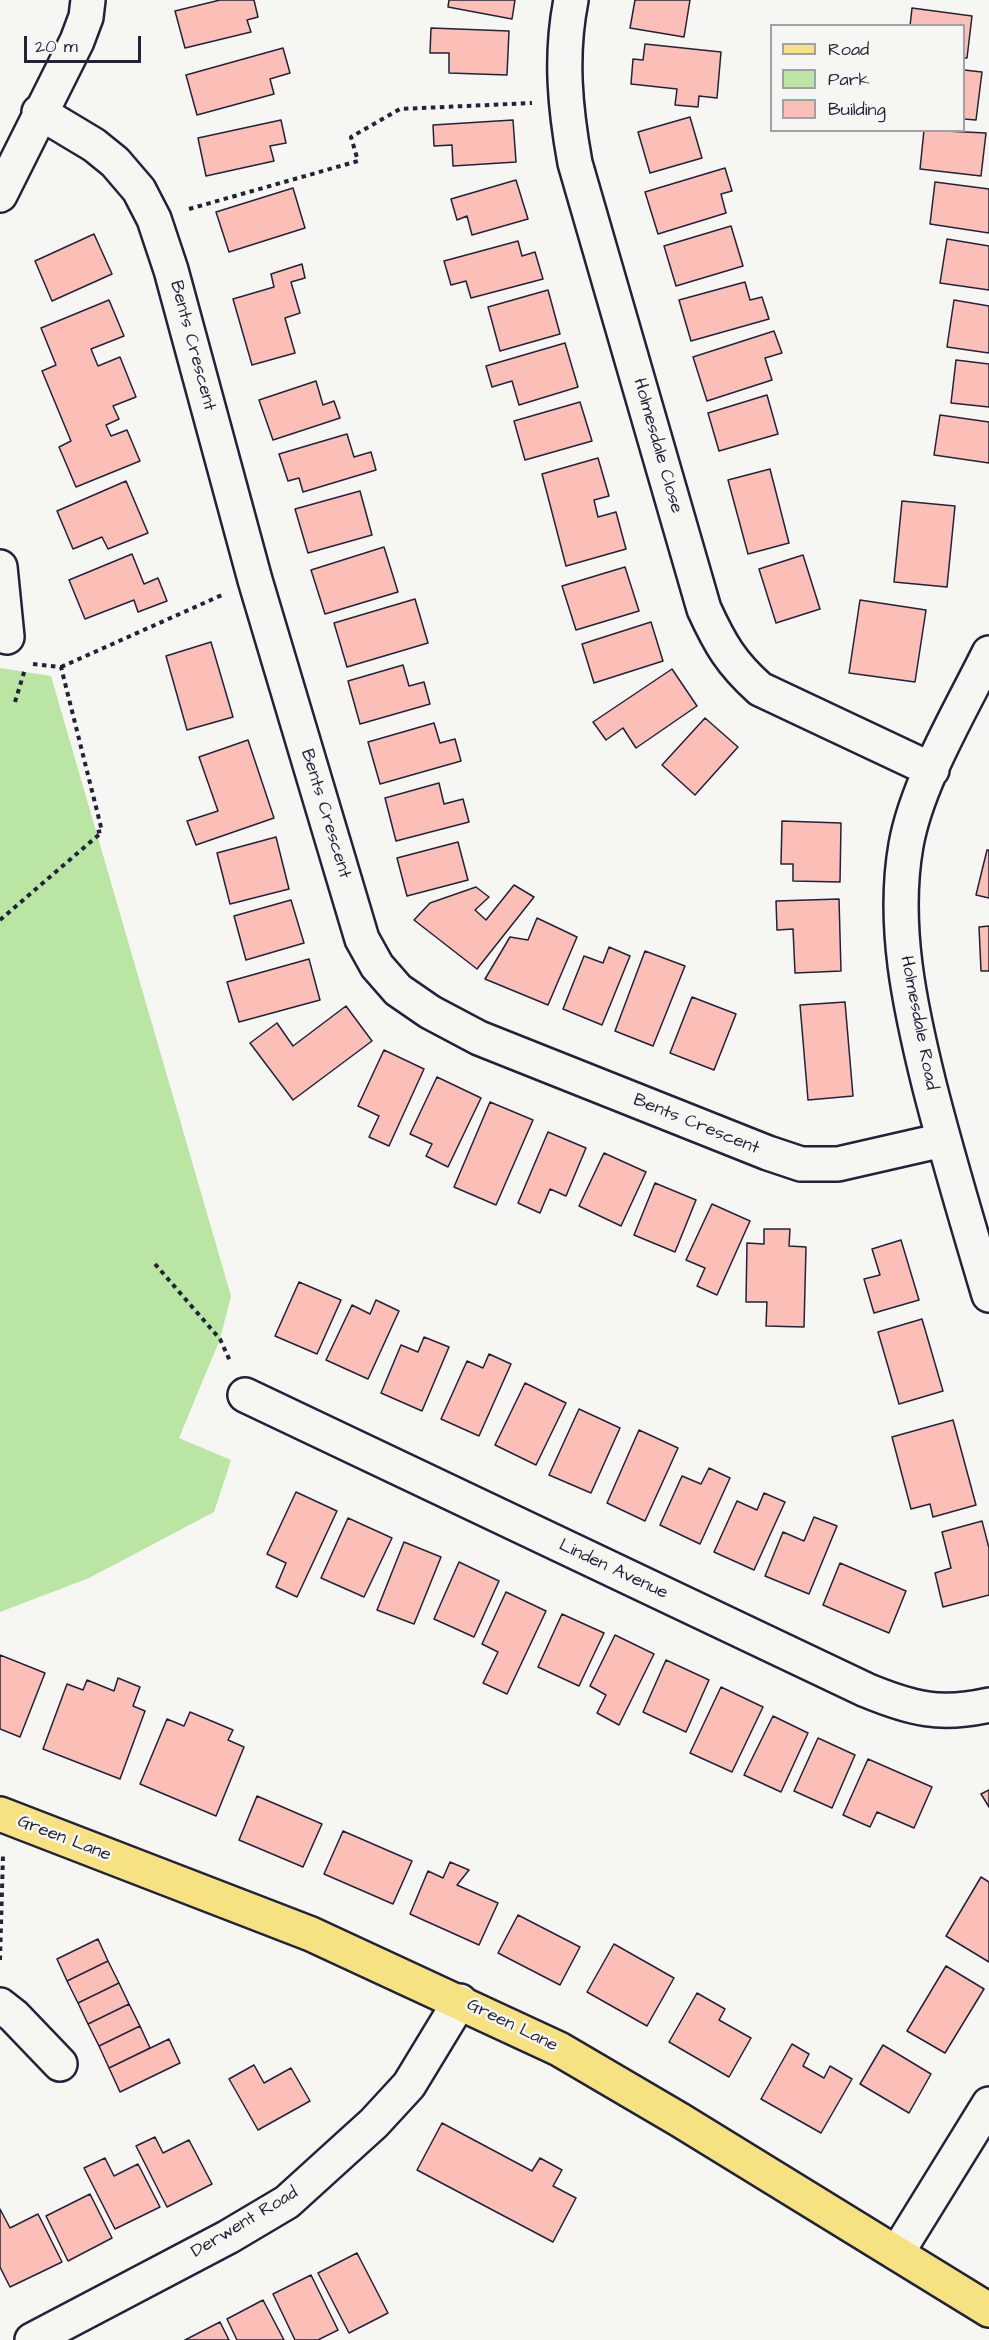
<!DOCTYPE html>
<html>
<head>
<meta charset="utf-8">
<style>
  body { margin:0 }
  #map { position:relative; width:989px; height:2340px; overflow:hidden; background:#f6f6f2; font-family:"Architects Daughter",sans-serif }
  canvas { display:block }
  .legend { position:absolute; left:770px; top:24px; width:195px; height:108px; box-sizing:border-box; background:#f6f6f2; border:2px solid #a1a1a9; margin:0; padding:8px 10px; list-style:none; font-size:18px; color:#22223b }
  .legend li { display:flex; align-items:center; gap:12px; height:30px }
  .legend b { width:30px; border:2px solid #a1a1a9 }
  .scale { position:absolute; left:24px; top:36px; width:117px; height:27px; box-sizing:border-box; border:3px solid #22223b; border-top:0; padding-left:8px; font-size:18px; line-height:21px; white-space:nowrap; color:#22223b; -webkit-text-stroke:4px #f6f6f2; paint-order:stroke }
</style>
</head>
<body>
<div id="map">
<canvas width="989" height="2340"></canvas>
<ul class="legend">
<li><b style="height:8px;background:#f7e281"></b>Road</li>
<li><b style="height:16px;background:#bae5a2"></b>Park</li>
<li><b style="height:16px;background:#fbbfb7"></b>Building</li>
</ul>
<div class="scale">20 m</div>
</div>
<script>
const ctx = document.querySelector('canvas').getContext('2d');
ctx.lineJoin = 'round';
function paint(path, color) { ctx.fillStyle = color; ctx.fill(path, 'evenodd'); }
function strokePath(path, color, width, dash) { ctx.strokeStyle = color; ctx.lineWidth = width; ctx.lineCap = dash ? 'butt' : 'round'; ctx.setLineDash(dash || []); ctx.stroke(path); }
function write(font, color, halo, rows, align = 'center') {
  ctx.font = font + ' "Architects Daughter",sans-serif'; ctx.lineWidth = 5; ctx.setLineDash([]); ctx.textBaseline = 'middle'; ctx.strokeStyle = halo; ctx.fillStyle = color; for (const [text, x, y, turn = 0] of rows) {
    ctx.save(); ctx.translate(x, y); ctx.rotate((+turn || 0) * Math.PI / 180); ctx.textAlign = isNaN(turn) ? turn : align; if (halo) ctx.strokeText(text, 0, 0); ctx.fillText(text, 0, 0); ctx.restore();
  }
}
paint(new Path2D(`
  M0,668L51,676L231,1296L220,1339L179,1438L231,1460L214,1512L89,1578L0,1612Z`), '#bae5a2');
const building = new Path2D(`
  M220,0H254L258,17L247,20L251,32L185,48L175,11Z
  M449,0H515L512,19L448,7Z
  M635,0H690L684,37L630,28Z
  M912,8L972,16L967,58H964V26H910Z
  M431,28L509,31L507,75L449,73V53H430Z
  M645,44L721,52L717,98L699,96L698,107L675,105L677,89L631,84L633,59L643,60Z
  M283,48L290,73L270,79L274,94L197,115L186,75Z
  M964,70L982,72L976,120L964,119Z
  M690,117L702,158L650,173L638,132Z
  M281,120L286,143L270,146L274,161L206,176L198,138Z
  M513,120L516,162L453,166L452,145L434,146L433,125Z
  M924,130L986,133L981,176L920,169Z
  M725,168L732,191L721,194L726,213L658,234L645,192Z
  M516,180L528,219L472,235L467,216L457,220L451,199Z
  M935,182L989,189V233L930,224Z
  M293,188L305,228L229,252L216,212Z
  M731,226L743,266L676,286L664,246Z
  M94,234L112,274L52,301L35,261Z
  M947,239L989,246V290L940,283Z
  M518,241L522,256L535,252L543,279L471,298L466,281L451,285L444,261Z
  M302,264L305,278L291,282L300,313L285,318L295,353L252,365L233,299L274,287L271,274Z
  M745,282L750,300L762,297L769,319L691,341L679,300Z
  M548,290L560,334L500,351L488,307Z
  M109,300L124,336L91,349L98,366L120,357L136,397L113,406L119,419L106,425L111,436L127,430L140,461L76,487L59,447L71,441L42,371L56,365L41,328Z
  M954,300L989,306V353L947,347Z
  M774,331L782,353L765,358L772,380L707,401L693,357Z
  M565,343L578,387L519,405L512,381L492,387L486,366Z
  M956,360L989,364V407L951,403Z
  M316,381L323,405L334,401L340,418L273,440L259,400Z
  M767,395L778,434L719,451L708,413Z
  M580,402L592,441L525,460L514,421Z
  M940,415L989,422V463L934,455Z
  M347,434L354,457L371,452L376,470L303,492L299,478L288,481L279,454Z
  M598,458L609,496L594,500L598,517L616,512L626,549L566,566L542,474Z
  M770,469L789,543L748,554L728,480Z
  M126,481L148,533L108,549L102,537L73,549L57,511Z
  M360,491L372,535L308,553L295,509Z
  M902,501L955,506L947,587L894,582Z
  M384,547L398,592L325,614L311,570Z
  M132,554L144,584L158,578L167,601L138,612L134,600L85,619L69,580Z
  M803,555L820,609L776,623L759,569Z
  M625,567L639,611L576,630L562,586Z
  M415,599L428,643L347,667L334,623Z
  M860,600L926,610L915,682L849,673Z
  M651,622L663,661L594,683L582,644Z
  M211,642L233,717L187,730L166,656Z
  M403,665L409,686L424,682L430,704L360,724L348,681Z
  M672,669L697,706L636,748L623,728L606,740L593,722Z
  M705,718L738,747L695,795L662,765Z
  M434,723L440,743L455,739L461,761L380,784L368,742Z
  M248,740L274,818L196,845L187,821L218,811L199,757Z
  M439,783L444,804L463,799L469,822L396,841L385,798Z
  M782,821L841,823L840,882L793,881V864H781Z
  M276,837L289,889L230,904L217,853Z
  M458,842L468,880L407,896L397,858Z
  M987,850H989V898L976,895Z
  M514,885L534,897L477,969L414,920L430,903L476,887L489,897L475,910L486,920Z
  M839,899L841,971L795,973L793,929L777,930L776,901Z
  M291,900L304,943L246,960L234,916Z
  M537,918L577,937L548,1005L485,979L510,937L528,940Z
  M989,926V971H981L979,927Z
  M609,947L630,956L602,1025L563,1009L584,956L603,963Z
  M645,951L685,966L653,1046L615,1031Z
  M309,959L320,1000L239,1022L227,982Z
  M692,997L736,1014L714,1070L670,1053Z
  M845,1002L853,1096L808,1100L800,1005Z
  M346,1006L372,1041L293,1100L250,1043L277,1023L293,1046Z
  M384,1050L424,1069L389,1146L369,1137L379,1116L358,1106Z
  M437,1077L481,1098L448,1167L426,1156L432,1144L410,1134Z
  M490,1102L533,1120L496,1205L454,1187Z
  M548,1132L586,1148L566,1196L550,1189L540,1213L518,1203Z
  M604,1153L646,1172L621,1226L579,1206Z
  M655,1183L696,1200L675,1252L634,1235Z
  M712,1204L750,1221L717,1295L697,1286L705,1268L686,1260Z
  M764,1229H790L789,1246L806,1247L804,1327L766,1326L767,1302H746L747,1243L764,1244Z
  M901,1240L919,1300L874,1313L864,1279L880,1275L872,1249Z
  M299,1282L341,1300L317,1354L275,1336Z
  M376,1300L399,1311L368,1379L326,1360L352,1305L370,1314Z
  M922,1319L943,1391L899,1404L878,1332Z
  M424,1337L449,1347L422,1411L381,1393L401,1345L418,1352Z
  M489,1354L511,1364L479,1436L441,1419L467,1361L483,1368Z
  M525,1383L566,1403L536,1465L495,1445Z
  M579,1409L620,1428L591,1493L549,1475Z
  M953,1420L976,1505L933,1517L930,1504L911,1509L892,1437Z
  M639,1430L678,1448L645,1521L607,1503Z
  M709,1468L730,1478L700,1544L660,1525L682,1476L701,1484Z
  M296,1492L337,1511L297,1597L276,1587L286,1563L267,1554Z
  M764,1493L785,1502L754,1570L714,1552L737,1501L757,1510Z
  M814,1517L837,1526L809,1594L765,1576L783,1532L804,1541Z
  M348,1518L392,1538L364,1597L321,1578Z
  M982,1521L989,1548V1595L943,1607L935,1573L951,1568L942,1532Z
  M404,1542L441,1557L414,1624L377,1610Z
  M459,1562L499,1581L474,1637L434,1619Z
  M840,1563L906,1591L889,1633L823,1605Z
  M506,1592L546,1611L507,1694L483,1683L498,1652L482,1644Z
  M562,1614L604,1633L579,1686L538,1667Z
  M615,1635L654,1654L619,1725L597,1713L606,1695L590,1686Z
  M0,1655L45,1673L20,1737L0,1729Z
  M666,1660L709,1680L686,1732L643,1712Z
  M118,1678L140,1687L133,1706L145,1711L120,1779L43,1749L67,1684L83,1690L87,1680L114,1691Z
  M721,1687L763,1707L732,1772L690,1753Z
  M190,1712L233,1730L228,1740L244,1747L216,1816L140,1784L167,1719L184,1726Z
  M773,1716L808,1733L781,1792L744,1775Z
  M818,1738L855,1755L832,1808L794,1791Z
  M868,1759L932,1787L914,1828L877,1812L870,1827L843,1815Z
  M989,1790V1807L981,1794Z
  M257,1796L322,1824L303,1867L239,1840Z
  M343,1831L412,1861L393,1904L324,1874Z
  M450,1862L469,1870L457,1885L498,1903L479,1945L410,1914L428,1871L443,1878Z
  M981,1877L989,1882V1962L946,1936Z
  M518,1915L580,1947L560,1985L498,1953Z
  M98,1939L108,1961L67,1981L57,1959Z
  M614,1944L674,1978L647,2026L587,1992Z
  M108,1961L119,1983L78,2003L67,1981Z
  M946,1966L984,1989L945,2053L907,2031Z
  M119,1983L129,2004L88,2024L78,2003Z
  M697,1993L725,2009L719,2020L751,2038L729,2077L669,2042Z
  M129,2004L140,2026L99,2046L88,2024Z
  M140,2026L150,2048L109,2068L99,2046Z
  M169,2039L180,2063L120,2092L109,2068Z
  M792,2044L809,2054L803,2066L824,2078L830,2066L852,2079L821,2133L761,2099Z
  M883,2045L931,2074L909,2113L860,2084Z
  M254,2065L264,2083L291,2068L310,2101L258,2130L229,2079Z
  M442,2123L532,2171L540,2158L562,2170L553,2186L576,2198L553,2242L417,2170Z
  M155,2137L163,2153L189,2140L212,2184L167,2207L136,2146Z
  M105,2158L114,2176L138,2164L160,2207L115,2229L84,2168Z
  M90,2194L112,2238L68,2261L46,2216Z
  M0,2209L10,2228L38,2214L62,2262L10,2287L0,2267Z
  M357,2253L388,2313L349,2333L318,2273Z
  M311,2275L338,2330L318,2340H295L273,2294Z
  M263,2300L284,2340H237L227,2319Z
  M220,2322L229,2340H185Z`);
paint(building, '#fbbfb7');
strokePath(building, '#22223b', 1.5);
const minor = new Path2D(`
  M571,0C560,56 565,108 575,163L704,609C720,644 731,663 760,689L932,770
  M39,112L94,145L115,162L139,190L154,219L171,270L255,580L362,939L377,966L398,990L430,1012L479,1038L768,1153L801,1164H838L943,1140
  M0,195L77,41L86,17L88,0
  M0,567L7,637
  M989,653C961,710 917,783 906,845C892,925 910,1007 929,1084C947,1155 968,1225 989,1295
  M245,1395L866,1690C912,1709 940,1716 989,1705
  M0,2005L14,2016L60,2064
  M897,2253L989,2104
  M32,2340L228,2237L287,2202L374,2123L409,2085L460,2001`);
const major = new Path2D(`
  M0,1814L311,1934L559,2049L680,2120L989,2310`);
strokePath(minor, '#22223b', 38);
strokePath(major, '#22223b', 38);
strokePath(new Path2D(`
  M189,209L358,161L351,137L400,109L532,103
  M33,664L61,667L102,831L96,832
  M61,667L222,595
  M15,702L25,669
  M0,920L102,832
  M155,1264L220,1339L230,1361
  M0,1960L3,1855`), '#22223b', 4, [4.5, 4.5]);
strokePath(minor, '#f6f6f2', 33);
strokePath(major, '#f7e281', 33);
write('18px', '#22223b', '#f6f6f2', [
  ["Bents Crescent",192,346,75],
  ["Holmesdale Close",657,446,74],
  ["Bents Crescent",325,814,73],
  ["Holmesdale Road",918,1023,79],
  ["Bents Crescent",696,1125,22],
  ["Linden Avenue",613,1570,25],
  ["Green Lane",64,1839,21],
  ["Green Lane",512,2026,26],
  ["Derwent Road",245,2223,-31]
]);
</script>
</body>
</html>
